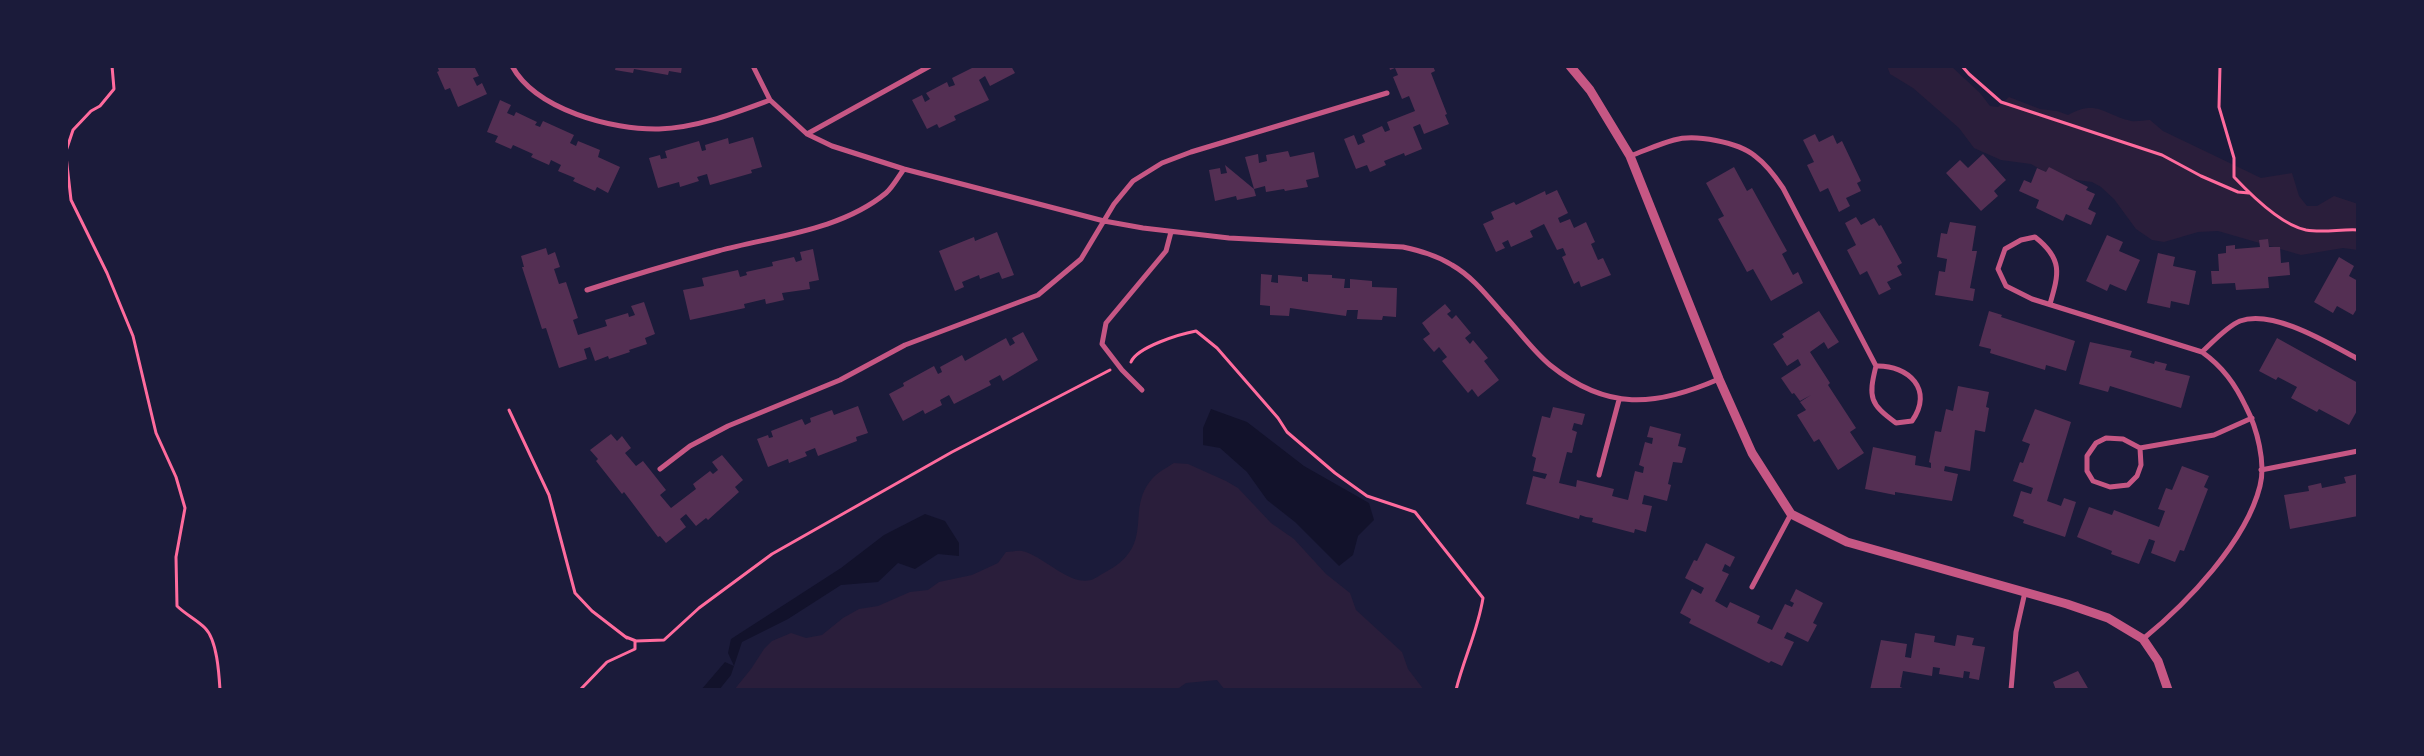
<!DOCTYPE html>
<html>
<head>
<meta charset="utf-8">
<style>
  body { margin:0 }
  #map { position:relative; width:2424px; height:756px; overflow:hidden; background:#1b1b3a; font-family:Figtree,sans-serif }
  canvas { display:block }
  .frame { position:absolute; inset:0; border:68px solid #1b1b3a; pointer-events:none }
</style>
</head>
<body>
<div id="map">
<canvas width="2424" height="756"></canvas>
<div class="frame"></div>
</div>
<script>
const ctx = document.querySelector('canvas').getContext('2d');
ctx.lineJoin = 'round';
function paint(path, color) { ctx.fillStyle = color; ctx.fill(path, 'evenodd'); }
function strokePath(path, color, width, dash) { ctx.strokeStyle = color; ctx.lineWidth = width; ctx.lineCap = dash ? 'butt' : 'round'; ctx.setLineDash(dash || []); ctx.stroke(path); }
paint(new Path2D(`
  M1887,66H1951L1980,93L1990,106L1998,107L2009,97L2040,109L2057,111L2068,115C2098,99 2104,115 2131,121C2136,122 2144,120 2150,120L2163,131L2261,178L2292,173L2299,196L2307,206H2317L2334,196L2358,204V250L2343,248L2301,255L2218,231L2198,232L2164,242L2152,240L2136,229L2114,199L2101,187L2092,182L2054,177L2031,164L2001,160L1974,148L1959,128L1913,88L1890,74Z
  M1174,463L1188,464L1226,481L1238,488L1271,523L1294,539L1326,574L1350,593L1356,610L1402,652L1408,669L1424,690H1225L1217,680L1186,683L1176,690H734L751,669L764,649L772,641L791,633L806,638L822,635L843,618L859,609L878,606L910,592L928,590L939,582L972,575L998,563L1006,552C1011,552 1017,550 1022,551C1044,556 1069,586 1091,580C1095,579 1100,575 1104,573C1158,545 1124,511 1152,479C1158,472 1166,468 1174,463Z`), '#2a1e3b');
paint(new Path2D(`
  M1211,409L1247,422L1304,466L1369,503L1374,520L1358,536L1353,555L1339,566L1295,522L1267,500L1247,472L1220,448L1203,445V428Z
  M925,514L945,521L959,543V556L938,554L915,569L898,563L878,582L841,585L788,619L742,642L731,675L719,690H701L725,662L734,666L728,653L731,639L841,568L884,535Z`), '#12122b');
paint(new Path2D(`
  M437,66H474L479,76L473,78L477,86L482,83L487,94L458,107L450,88L445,90L437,72L439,71Z
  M616,66H682L681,73L669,71L668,75L634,69L633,73L615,70Z
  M976,66H1011L1015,73L990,86L985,76L979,80L989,100L954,116L956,120L939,128L937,124L927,129L912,100L922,95L925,102L930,99L926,93L947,82L949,87L955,85L952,78Z
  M1389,66H1433L1435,71L1431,73L1447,114L1445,115L1449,124L1424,134L1420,124L1413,127L1422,149L1405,156L1404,153L1384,161L1386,165L1370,172L1367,165L1356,169L1344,139L1354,135L1358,145L1365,142L1362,135L1382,126L1385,132L1390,130L1387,122L1415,111L1409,96L1402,99L1393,77L1398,75L1395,68L1390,70Z
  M500,100L511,105L507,113L514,116L516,112L537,122L535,125L540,127L543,121L574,135L570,143L576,146L578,141L600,150L598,157L620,167L608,193L597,187L595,191L573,181L575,178L558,171L561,165L551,160L549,165L531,157L533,154L513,145L511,149L495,142L498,136L487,132Z
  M1815,134L1819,142L1833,135L1837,144L1842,141L1861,181L1857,183L1861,191L1846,198L1850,206L1839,212L1828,188L1820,192L1807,165L1814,162L1803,140Z
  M753,137L762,167L751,170L752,173L710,185L707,174L697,177L699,181L680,187L679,182L658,188L649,158L660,155L661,159L667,158L665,151L699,141L702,151L706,150L705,145L728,138L729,144Z
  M1288,151L1290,157L1314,152L1319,177L1306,180L1308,187L1285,191L1284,189L1266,192L1265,186L1254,189L1245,157L1258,154L1259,163L1267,161L1266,155Z
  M1983,154L2006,180L1994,191L1998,196L1981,211L1946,173L1960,160L1968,168Z
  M1225,165L1254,189L1256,196L1237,200L1236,196L1215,201L1209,170L1220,168L1221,174L1227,173Z
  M1734,167L1747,191L1752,188L1787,251L1782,254L1793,275L1798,272L1803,283L1771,301L1753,269L1747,272L1718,219L1724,216L1706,183Z
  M2049,167L2088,187L2086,190L2095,194L2088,209L2096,213L2091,225L2066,214L2063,221L2036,208L2039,200L2019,191L2024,180L2031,183L2037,168L2046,172Z
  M1557,190L1568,213L1558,218L1560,223L1570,219L1574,228L1586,222L1595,242L1591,244L1598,260L1603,258L1611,275L1581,287L1579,281L1574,284L1562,257L1566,255L1563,248L1557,250L1544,224L1530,231L1533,237L1511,247L1508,240L1502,243L1505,248L1496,252L1483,224L1494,219L1491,212L1514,202L1516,205L1545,191L1546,195Z
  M1856,217L1861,225L1874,218L1879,226L1881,225L1902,263L1897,266L1902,275L1887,282L1891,289L1879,295L1867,271L1860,275L1847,250L1856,245L1845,223Z
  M1950,222L1976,226L1972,251H1977L1970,288L1975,289L1973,301L1935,295L1939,271L1945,272L1947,259L1937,257L1941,233L1947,234Z
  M997,232L1014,275L1002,279L999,272L980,279L979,275L962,282L964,287L955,291L939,251L974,237L975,241Z
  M2107,235L2123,242L2119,251L2140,260L2126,291L2110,284L2107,291L2086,281Z
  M2268,239L2269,247H2280L2281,263L2289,262L2290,275L2268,277L2269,288L2236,290L2235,283L2212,284L2211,271H2219L2218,254L2226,253V246L2235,245V249L2260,247L2259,240Z
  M546,248L548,255L555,252L560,267L554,269L559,284L566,282L578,318L573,320L578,335L607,326L605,320L628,313L629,317L635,315L631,306L644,302L655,334L645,338L647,344L629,350L630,352L609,359L608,356L595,361L590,347L584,349L587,359L559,368L546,328L542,329L522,267H524L521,256Z
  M813,249L819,280L809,282L810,289L782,293L784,300L766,304L765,299L744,304L745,308L690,320L683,290L704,286L702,278L738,270L740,277L747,275L746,272L773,266L772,262L794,257L796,262L802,260L800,252Z
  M2158,253L2175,257L2173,266L2196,271L2189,305L2171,301L2170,308L2147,303Z
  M2339,257L2354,266L2349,276L2358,281V307L2353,315L2337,306L2333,313L2314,302Z
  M1261,274L1272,275L1271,282L1278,283V275L1302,277V281L1308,282V274L1332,275V278L1345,279L1344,288H1350V279L1372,281V287L1397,288L1396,317L1383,316L1382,320L1357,319L1358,310H1347L1346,316L1290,308L1289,316L1270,315V306L1260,305Z
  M1445,304L1451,311L1447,314L1452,319L1456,315L1471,333L1465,338L1470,344L1473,340L1488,358L1484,361L1499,380L1478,397L1472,389L1468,393L1442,361L1447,357L1439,347L1434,352L1423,339L1430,334L1422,323Z
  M1819,311L1839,342L1828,349L1824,342L1810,352L1830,383L1828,385L1856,428L1850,432L1864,453L1838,470L1819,439L1814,442L1797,415L1806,410L1800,402L1811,395L1800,401L1794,393L1792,394L1781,378L1801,365L1798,359L1787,366L1773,344L1784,337L1782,334Z
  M1989,311L2002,315L2001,317L2075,341L2066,371L2046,365L2045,370L1990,353L1991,349L1979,346Z
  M1023,332L1038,360L1003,381L1000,375L989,381L991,385L954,404L949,395L940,400L942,405L925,414L923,410L903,421L889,394L904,386L903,383L934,366L938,374L942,372L940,367L962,355L965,361L1006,338L1010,346L1015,343L1012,338Z
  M2277,338L2358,383V409L2349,425L2319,409L2317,412L2291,398L2297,387L2278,377L2276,380L2259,371Z
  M2090,342L2132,351L2130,357L2154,364L2155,361L2167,364L2165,370L2190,376L2181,408L2110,386L2108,392L2079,384Z
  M1958,386L1989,392L1986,407L1989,408L1985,432L1975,430L1970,471L1945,466L1944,471L1958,474L1952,501L1895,492V495L1865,489L1873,447L1916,456L1915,465L1931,468V463L1929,462L1935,431L1941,432L1946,409L1953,411Z
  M858,406L868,433L856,437L857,441L818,456L815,448L805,452L807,456L789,463L788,459L768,467L757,439L768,435L769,438L773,437L771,431L802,419L805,425L811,422L810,418L832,410L834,415Z
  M1553,407L1585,414L1582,425L1574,423L1572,430L1577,432L1575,440L1572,453L1567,452L1559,483L1576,487L1577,480L1614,489L1612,496L1628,500L1635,471L1643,473L1644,467L1639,465L1645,442L1652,444L1653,438L1647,437L1650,426L1681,434L1678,446L1686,448L1682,463L1673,462L1668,484L1671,485L1667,501L1644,495L1642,504L1652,506L1646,532L1635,529L1634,533L1592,522L1593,518L1586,517L1580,515L1579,519L1526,504L1533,476L1545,479L1547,474L1533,471L1536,458L1532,456L1542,416L1550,418Z
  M2035,409L2071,422L2047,501L2061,506L2064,498L2076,502L2065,537L2023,523L2024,520L2013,516L2021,491L2031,494L2033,488L2013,481L2020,462L2023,463L2030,444L2022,441Z
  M611,434L617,441L622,436L631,448L625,453L636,466L643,461L666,490L660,495L671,508L696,489L693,484L710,471L713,474L718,470L712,462L722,455L743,480L735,487L739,492L708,520L706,518L696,526L686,514L680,519L686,527L666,543L660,536L658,537L624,492L622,494L596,461L598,459L590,450Z
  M2182,466L2209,476L2204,487L2208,489L2184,551L2180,550L2175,562L2151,553L2155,541L2149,539L2139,564L2111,554L2112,551L2077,537L2089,507L2112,515L2114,510L2159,527L2165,511L2158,509L2166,488L2172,490Z
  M2358,474V516L2290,529L2284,495L2309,491L2308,486L2321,483L2322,488L2346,483L2344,477Z
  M1706,543L1735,557L1730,567L1725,564L1722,571L1729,574L1715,601L1727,608L1730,602L1760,616L1757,623L1772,630L1785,604L1792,607L1794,603L1790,601L1796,589L1823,603L1813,623L1817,625L1808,642L1787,632L1784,638L1794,642L1782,666L1771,661L1769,663L1689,623L1691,619L1680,613L1692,589L1701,594L1704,588L1685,578L1694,560L1697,561Z
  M1915,633L1935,636L1934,642L1955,646L1957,635L1974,638L1972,645L1985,647L1979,680L1969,678L1970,672L1964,671L1963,678L1939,674L1940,668L1933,667L1932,676L1903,671L1900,687L1908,690H1870L1881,640L1907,644L1905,657L1911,658Z
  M2078,671L2089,690H2056L2053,682Z`), '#542f53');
strokePath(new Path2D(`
  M1962,66L1969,74L2001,102L2162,155L2201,176L2238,192L2249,193
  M2220,66L2219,107L2234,158V177C2251,195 2281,225 2306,230C2323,233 2341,229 2358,230
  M66,151L73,130L91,111L100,106L114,89L112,66
  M66,156L71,200L107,273L133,336L156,433L176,477L185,508L176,557L177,606C185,614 197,620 205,628C217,640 219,673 220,690
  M1131,362C1137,347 1180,334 1196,331L1217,348L1278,418L1287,432L1335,473L1367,496L1415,512L1483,598C1478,630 1464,658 1456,690
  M509,410L549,495L575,593L592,611L627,638
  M626,637L636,641L664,640L699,608L772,554L952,452L1110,370
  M580,690L607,662L635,649V641`), '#ff6b9d', 3);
strokePath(new Path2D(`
  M512,66C536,110 612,130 659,129C697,128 735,113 770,100
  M753,66L770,100L807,134L832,146L904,169L1104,221L1143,228L1229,238L1403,247C1420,251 1436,255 1452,265C1473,277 1488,297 1504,315C1519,331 1533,351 1550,365C1607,411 1655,407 1719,379
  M807,134L930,66
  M1630,156C1644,151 1659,144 1674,140C1695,134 1738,142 1755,156C1767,165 1775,176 1783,188L1876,366C1868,398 1870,404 1896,423L1912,421C1934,390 1909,365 1876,366
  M587,290C630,276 674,263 718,251C773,236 840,231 886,193C893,187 898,177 904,169
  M2050,304C2059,273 2063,259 2035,237L2021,240L2005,249L1998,269L2006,286L2032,299L2202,352C2223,367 2235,384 2246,407C2257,428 2266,463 2260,486C2246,542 2187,603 2143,639
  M2202,352C2213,342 2226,327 2240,321C2273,309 2328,343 2358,359
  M1142,390L1122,370L1102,344L1106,323L1166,251L1171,232
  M2140,448L2141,465L2137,476L2128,485L2110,487L2093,481L2087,471V456L2096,443L2106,438L2123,439L2140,448L2214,435L2252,418
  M660,469L690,446L728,426L840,380L905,345L1038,295L1081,259L1114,204L1133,181L1162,163L1191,152L1387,93
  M2261,470L2358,451
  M1599,475L1619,400
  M1752,587L1791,514
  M2011,690L2016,632L2025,592`), '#c65784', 5);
strokePath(new Path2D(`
  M1570,66L1590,90L1630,156L1719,379L1752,453L1791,514L1847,542L2067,604L2108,618L2143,639L2158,661L2168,690`), '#c65784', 9);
</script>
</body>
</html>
